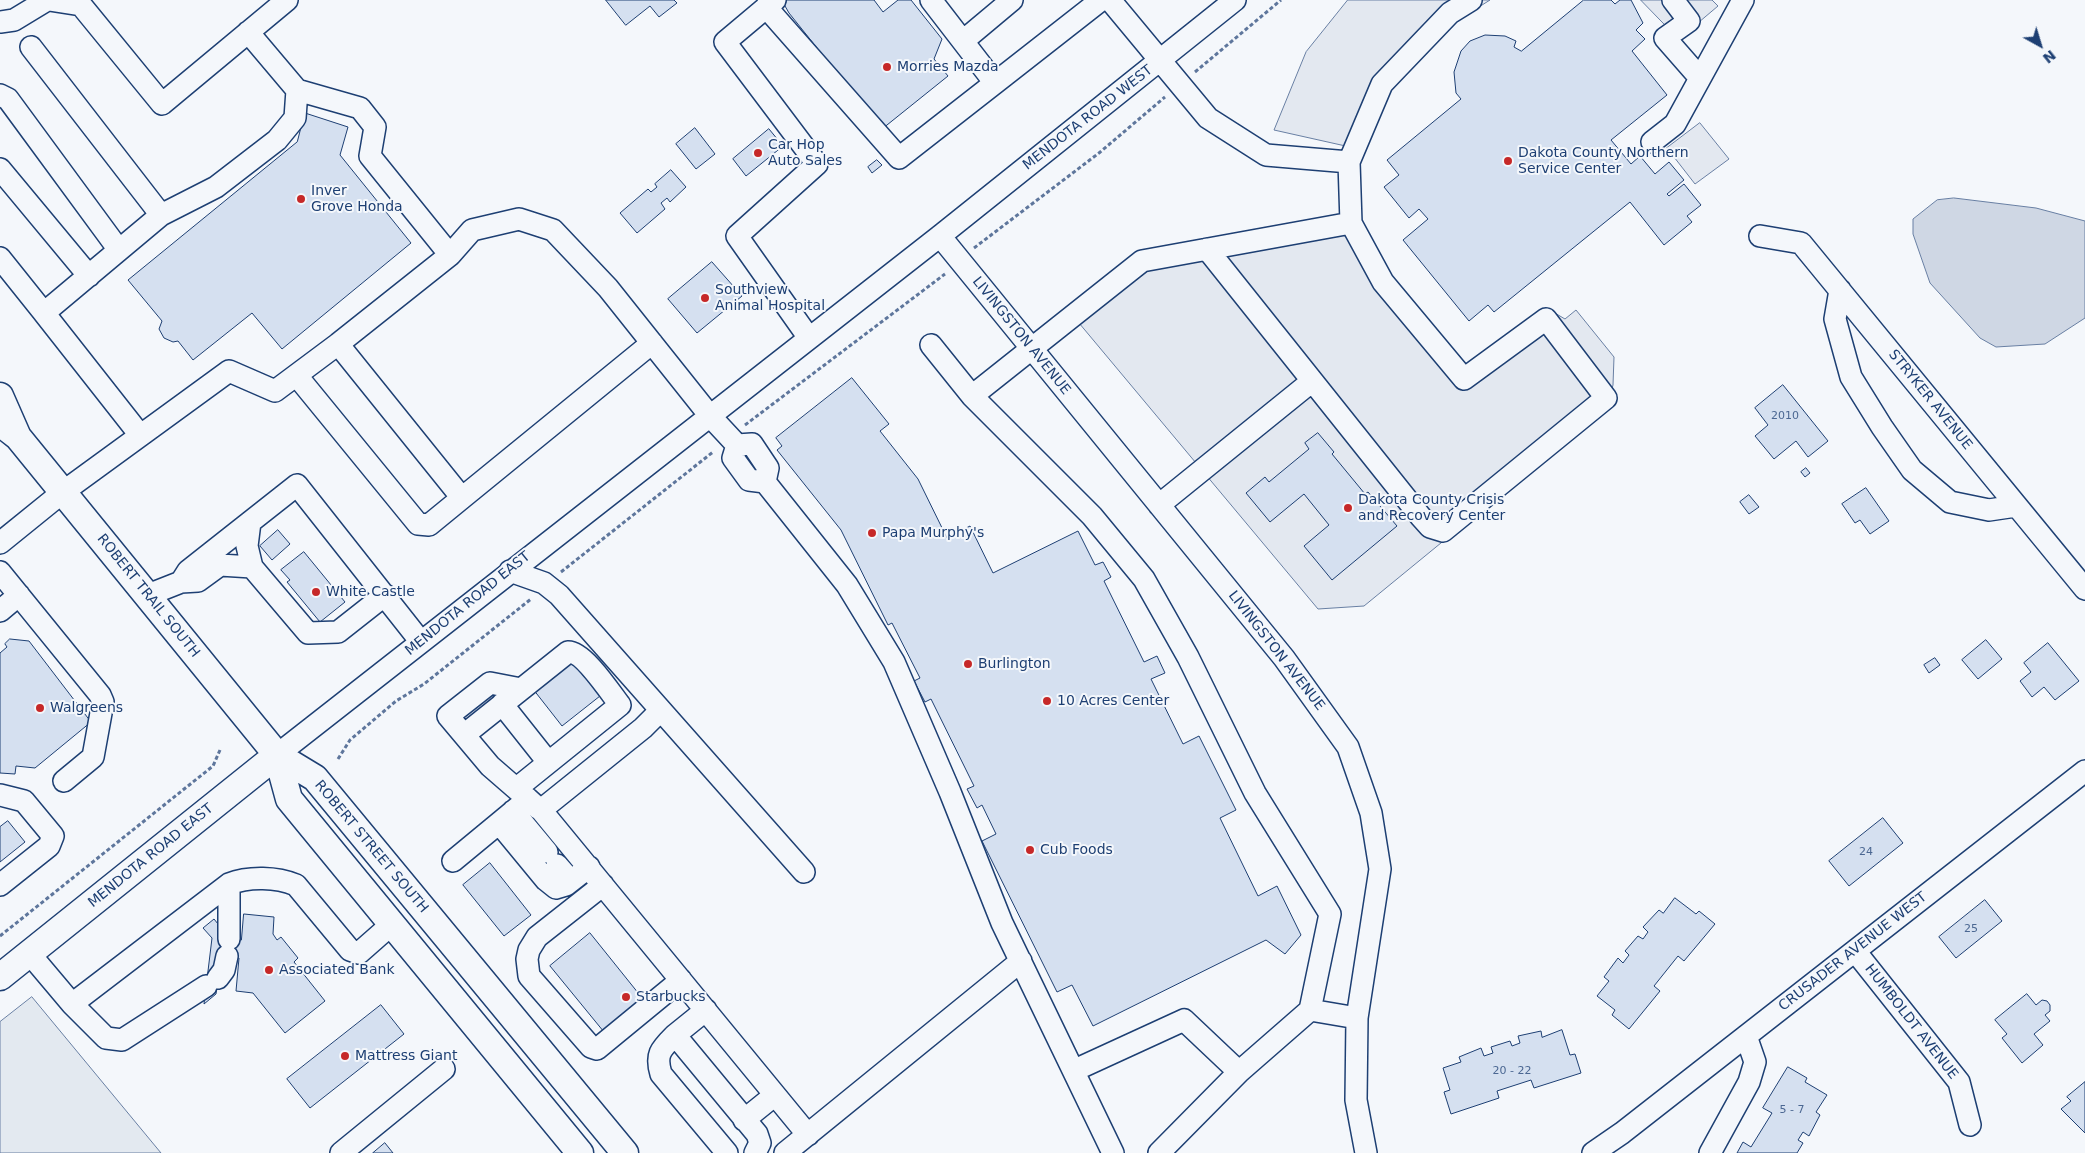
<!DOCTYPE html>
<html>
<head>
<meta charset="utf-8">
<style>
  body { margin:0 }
  #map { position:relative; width:2085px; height:1153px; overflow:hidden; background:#f4f7fb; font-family:"DejaVu Sans",sans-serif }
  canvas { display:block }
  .north { position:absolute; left:2015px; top:20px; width:50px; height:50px; -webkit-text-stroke:4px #f4f7fb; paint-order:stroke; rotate:141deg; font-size:14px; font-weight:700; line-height:20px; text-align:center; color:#1d3f73 }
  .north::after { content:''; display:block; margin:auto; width:18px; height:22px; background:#1d3f73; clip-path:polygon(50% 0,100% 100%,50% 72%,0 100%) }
</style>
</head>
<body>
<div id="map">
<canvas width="2085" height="1153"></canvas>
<div class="north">N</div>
</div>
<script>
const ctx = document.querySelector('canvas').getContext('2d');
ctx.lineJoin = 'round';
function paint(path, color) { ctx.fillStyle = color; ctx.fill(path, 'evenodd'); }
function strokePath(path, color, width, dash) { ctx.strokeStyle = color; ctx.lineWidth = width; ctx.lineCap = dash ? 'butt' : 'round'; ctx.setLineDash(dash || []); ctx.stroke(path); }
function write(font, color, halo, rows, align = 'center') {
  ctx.font = font + ' "DejaVu Sans",sans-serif'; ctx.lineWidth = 4; ctx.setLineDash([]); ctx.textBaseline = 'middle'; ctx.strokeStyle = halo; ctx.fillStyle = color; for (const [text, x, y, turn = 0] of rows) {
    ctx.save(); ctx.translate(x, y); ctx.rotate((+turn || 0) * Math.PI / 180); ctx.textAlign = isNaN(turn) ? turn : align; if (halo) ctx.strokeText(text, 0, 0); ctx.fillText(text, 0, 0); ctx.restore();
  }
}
const green = new Path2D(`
  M32,997L161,1153H0V1022Z`);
paint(green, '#e3e9f0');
strokePath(green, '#687fa3', 1);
const parking = new Path2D(`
  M1348,0H1490L1455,22L1392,86L1359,149L1274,130L1306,52Z
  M1641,0H1712L1718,6L1679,39Z
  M1700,123L1729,159L1695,184L1667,148Z
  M1362,231L1397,284L1467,365L1548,309L1565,319L1576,310L1614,357L1613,385L1607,407L1364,606L1318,609L1079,323L1149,270Z`);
paint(parking, '#e3e8f0');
strokePath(parking, '#687fa3', 1);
const water = new Path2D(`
  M1954,198L2036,208L2085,221V318L2045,344L1996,347L1980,338L1930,283L1913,234V219L1937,200Z`);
paint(water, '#cfd7e4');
strokePath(water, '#687fa3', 1);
const building = new Path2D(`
  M606,0H674L677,3L659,17L650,6L626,25Z
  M787,0H874L883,12L898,0H911L942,39L934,59L948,76L882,129L789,13L785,6Z
  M1584,0H1611L1615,4L1620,0H1631L1643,23L1636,30L1645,39L1632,51L1667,95L1611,140L1631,164L1640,156L1655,174L1669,162L1684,180L1667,194L1669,196L1684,184L1701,205L1687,216L1692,222L1664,245L1630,202L1494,312L1488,305L1469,321L1403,240L1428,219L1419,209L1409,218L1384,187L1399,175L1387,160L1461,99L1456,93L1454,72L1461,51L1470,41L1485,35L1505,36L1516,41L1514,47L1521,51Z
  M305,113L348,127L340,155L411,243L282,349L252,313L193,360L178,341L173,342L164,338L159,329L162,321L128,280L297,142Z
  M695,128L715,154L696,169L676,144Z
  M769,129L783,146L746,176L733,159Z
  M877,160L882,165L872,173L868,167Z
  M671,170L686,187L670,202L667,198L661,203L665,209L637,233L620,213L648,189L651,192L657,187L655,184Z
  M712,262L742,296L697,333L668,299Z
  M852,378L889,424L880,431L918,479L947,538L970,526L993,573L1078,531L1095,565L1103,562L1111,577L1104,581L1144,662L1157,656L1165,673L1151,679L1183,744L1199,736L1236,810L1220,818L1258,896L1277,886L1301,935L1285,954L1266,940L1093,1026L1072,985L1057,992L982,841L996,834L982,805L977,808L967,789L974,786L931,699L925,702L914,681L920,678L892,623L888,625L841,530L777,450L782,446L776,438Z
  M1783,385L1828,441L1808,457L1796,441L1774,459L1755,436L1768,425L1755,408Z
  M1318,433L1334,452L1332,454L1365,494L1368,492L1397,526L1332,580L1304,546L1329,525L1304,494L1270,522L1246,493L1265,477L1269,482L1309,449L1305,443Z
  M1806,468L1810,473L1805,477L1801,472Z
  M1866,488L1889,521L1870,534L1860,520L1855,523L1842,504Z
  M1749,495L1759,507L1749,514L1740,502Z
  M278,530L290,544L272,560L260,546Z
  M304,552L345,602L320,622L287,582L290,580L281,570Z
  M10,639L29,641L91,722L35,768L16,766L15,774L0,773V653L7,647L5,644Z
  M1986,640L2002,659L1978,679L1962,660Z
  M2048,643L2079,681L2055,700L2044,687L2032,697L2020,681L2031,672L2024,663Z
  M1935,658L1940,665L1929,673L1924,665Z
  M570,659L586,679L589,677L598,688L595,690L600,696L562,726L533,689Z
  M1883,818L1903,843L1849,886L1829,861Z
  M8,821L25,842L0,862V827Z
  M490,863L531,915L504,936L463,885Z
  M1675,898L1696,914L1699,911L1715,924L1684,961L1678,956L1654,986L1660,991L1629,1029L1612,1015L1615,1010L1597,996L1609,981L1604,977L1618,958L1623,963L1629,955L1625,951L1638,936L1643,939L1648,932L1643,927L1659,910L1663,913Z
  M1985,900L2002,921L1956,958L1939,937Z
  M244,914L274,917L273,934L277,940L281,937L298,958L294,962L325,1001L285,1033L253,993L236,991L239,958L233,957L223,940L216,994L204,1004L212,938L203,928L214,919L222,929L221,938L241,940Z
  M590,933L643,999L604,1032L550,966Z
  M2027,994L2036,1005L2042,1000L2047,1001L2050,1005V1011L2045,1015L2050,1021L2034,1034L2043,1045L2022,1063L2002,1038L2007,1034L1995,1020Z
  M381,1005L404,1034L310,1108L287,1079Z
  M1562,1030L1570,1055L1575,1054L1581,1073L1534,1088L1531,1080L1497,1091L1499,1098L1451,1114L1444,1092L1450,1090L1443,1068L1461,1062L1459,1057L1481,1048L1484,1056L1493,1053L1491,1047L1510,1041L1512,1046L1520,1043L1518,1036L1541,1031L1542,1037Z
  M1788,1067L1807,1078L1805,1082L1827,1095L1816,1112L1820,1115L1809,1136L1803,1132L1798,1140L1803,1143L1797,1153H1737L1743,1142L1751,1147L1772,1113L1763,1108Z
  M2085,1082V1133L2061,1109L2071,1101L2067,1097Z
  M385,1143L393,1153H373Z`);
paint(building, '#d5e0f0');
strokePath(building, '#1d3f73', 1);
const minor = new Path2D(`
  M49,0L81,5L162,104L287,0
  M775,0L725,42L817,164L737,236L809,338
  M931,0L995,83L1101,0
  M1110,0L1208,118L1266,155L1349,162L1382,84L1450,13L1471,0
  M1673,0L1689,21L1665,38L1700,78
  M766,7L899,158L995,83
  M0,22L14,20L47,0
  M963,41L1012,0
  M31,47L161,215
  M0,95L8,99L119,250
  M1652,142L1675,124L1743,0
  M0,169L89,276
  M940,236L1284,658L1348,747L1371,813L1380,869L1357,1018L1356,1100L1366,1153
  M1760,236L1801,243L2085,589
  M1207,249L1421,517L1430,527L1443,531L1606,398L1546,319L1464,379L1383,282L1351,223
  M450,255L472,230L519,219L553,230L608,288L710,416L737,445
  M0,258L44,313
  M1840,290L1835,319L1851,377L1882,427L1912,470L1950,502L1989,510L2016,506
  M338,344L462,498L652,343
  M931,345L972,396
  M297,376L418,524L429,525L462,498
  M140,435L44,313L161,215L216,187L277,140L295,118L297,90
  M737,445L733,458L749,480L765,482L847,585L894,662L950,792L1002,923L1113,1153
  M737,445L752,444L768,468L765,482
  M1159,505L1311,382
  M250,522L247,546L252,567L308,633L338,632L385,595
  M0,543L63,492L229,371L275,391L338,344L450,255L370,156L375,127L360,108L297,90L248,32
  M510,571L544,583L559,595L804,872
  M0,572L100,695L103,702L93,757L64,781
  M181,582L188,571L297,485L421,642
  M148,595L181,582L198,581L220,565L252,567
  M0,611L19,595
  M521,689L490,683L448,716L490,766L528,799
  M502,704L548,762
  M660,711L643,728L541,810L808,1135
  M464,735L568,652C583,651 610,692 620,705L517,788
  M277,755L940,236L1235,0
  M0,795L24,801L53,836L49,846L0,885
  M513,811L547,852
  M499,823L528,799L539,809
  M453,861L499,823L546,880L556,888L566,885L589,867
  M557,865L571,881
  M603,885L537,937L529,950L527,959L529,976L591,1047L597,1049L681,980
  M229,939V884
  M1855,951L1959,1082L1970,1125
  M29,953L72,1004L229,884C249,876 277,877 296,885L350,950L359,953L392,924
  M218,978L224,970L227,956
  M72,1004L106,1038L122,1040L206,986
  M706,1010L675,1035L757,1134L760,1143L755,1153
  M1310,1010L1330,914L1255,793L1188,657L1144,579L1092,516L972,396L1142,261L1351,223L1349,162
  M675,1035C661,1049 655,1054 661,1074L727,1153
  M1075,1070L1184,1020L1239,1072
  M744,1120L775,1095
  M341,1153L444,1069
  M785,1153L1021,961
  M1159,1153L1239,1072L1310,1010L1357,1018
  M1593,1153L1622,1133L2085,771
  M1710,1153L1749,1082L1755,1062L1746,1036`);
const major = new Path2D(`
  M0,396L18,437
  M0,423L18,437L277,755L315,778L625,1153
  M277,755L289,799L580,1153
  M0,977L277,755`);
strokePath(minor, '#1d3f73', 24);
strokePath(major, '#1d3f73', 29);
strokePath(new Path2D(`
  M1195,72L1281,0
  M974,248L1099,153L1165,97
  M745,425L945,274
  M561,572L713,452
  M338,759L350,740L396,701L424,684L531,599
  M0,936L213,766L220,750`), '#5e769c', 3, [4, 2.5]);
strokePath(minor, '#f4f7fb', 21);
strokePath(major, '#f4f7fb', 26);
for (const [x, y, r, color] of [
  [887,67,5,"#c62828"],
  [758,153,5,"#c62828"],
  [1508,161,5,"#c62828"],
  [301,199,5,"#c62828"],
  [705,298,5,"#c62828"],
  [1348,508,5,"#c62828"],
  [872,533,5,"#c62828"],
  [316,592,5,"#c62828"],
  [968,664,5,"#c62828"],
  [1047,701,5,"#c62828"],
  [40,708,5,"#c62828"],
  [1030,850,5,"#c62828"],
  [269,970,5,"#c62828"],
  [626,997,5,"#c62828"],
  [345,1056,5,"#c62828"]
]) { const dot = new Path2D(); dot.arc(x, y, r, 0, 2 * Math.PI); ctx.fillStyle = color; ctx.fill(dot); strokePath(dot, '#f4f7fb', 2); }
write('11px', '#4b6792', null, [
  ["2010",1785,416],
  ["24",1866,852],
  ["25",1971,929],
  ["20 - 22",1512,1071],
  ["5 - 7",1792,1110]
]);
write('14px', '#1d3f73', '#f4f7fb', [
  ["Morries Mazda",897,67],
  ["Car Hop",768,145],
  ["Auto Sales",768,161],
  ["Dakota County Northern",1518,153],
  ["Service Center",1518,169],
  ["Inver",311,191],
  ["Grove Honda",311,207],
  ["Southview",715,290],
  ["Animal Hospital",715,306],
  ["Dakota County Crisis",1358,500],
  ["and Recovery Center",1358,516],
  ["Papa Murphy's",882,533],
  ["White Castle",326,592],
  ["Burlington",978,664],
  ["10 Acres Center",1057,701],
  ["Walgreens",50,708],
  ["Cub Foods",1040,850],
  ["Associated Bank",279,970],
  ["Starbucks",636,997],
  ["Mattress Giant",355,1056]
], 'left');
write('14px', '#1d3f73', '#f4f7fb', [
  ["MENDOTA ROAD WEST",1088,118,-38],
  ["LIVINGSTON AVENUE",1021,336,51],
  ["STRYKER AVENUE",1930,400,51],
  ["ROBERT TRAIL SOUTH",148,596,51],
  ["MENDOTA ROAD EAST",468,604,-39],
  ["LIVINGSTON AVENUE",1276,651,52],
  ["ROBERT STREET SOUTH",371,847,50],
  ["MENDOTA ROAD EAST",151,856,-39],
  ["CRUSADER AVENUE WEST",1853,952,-38],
  ["HUMBOLDT AVENUE",1911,1022,52]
]);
</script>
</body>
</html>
